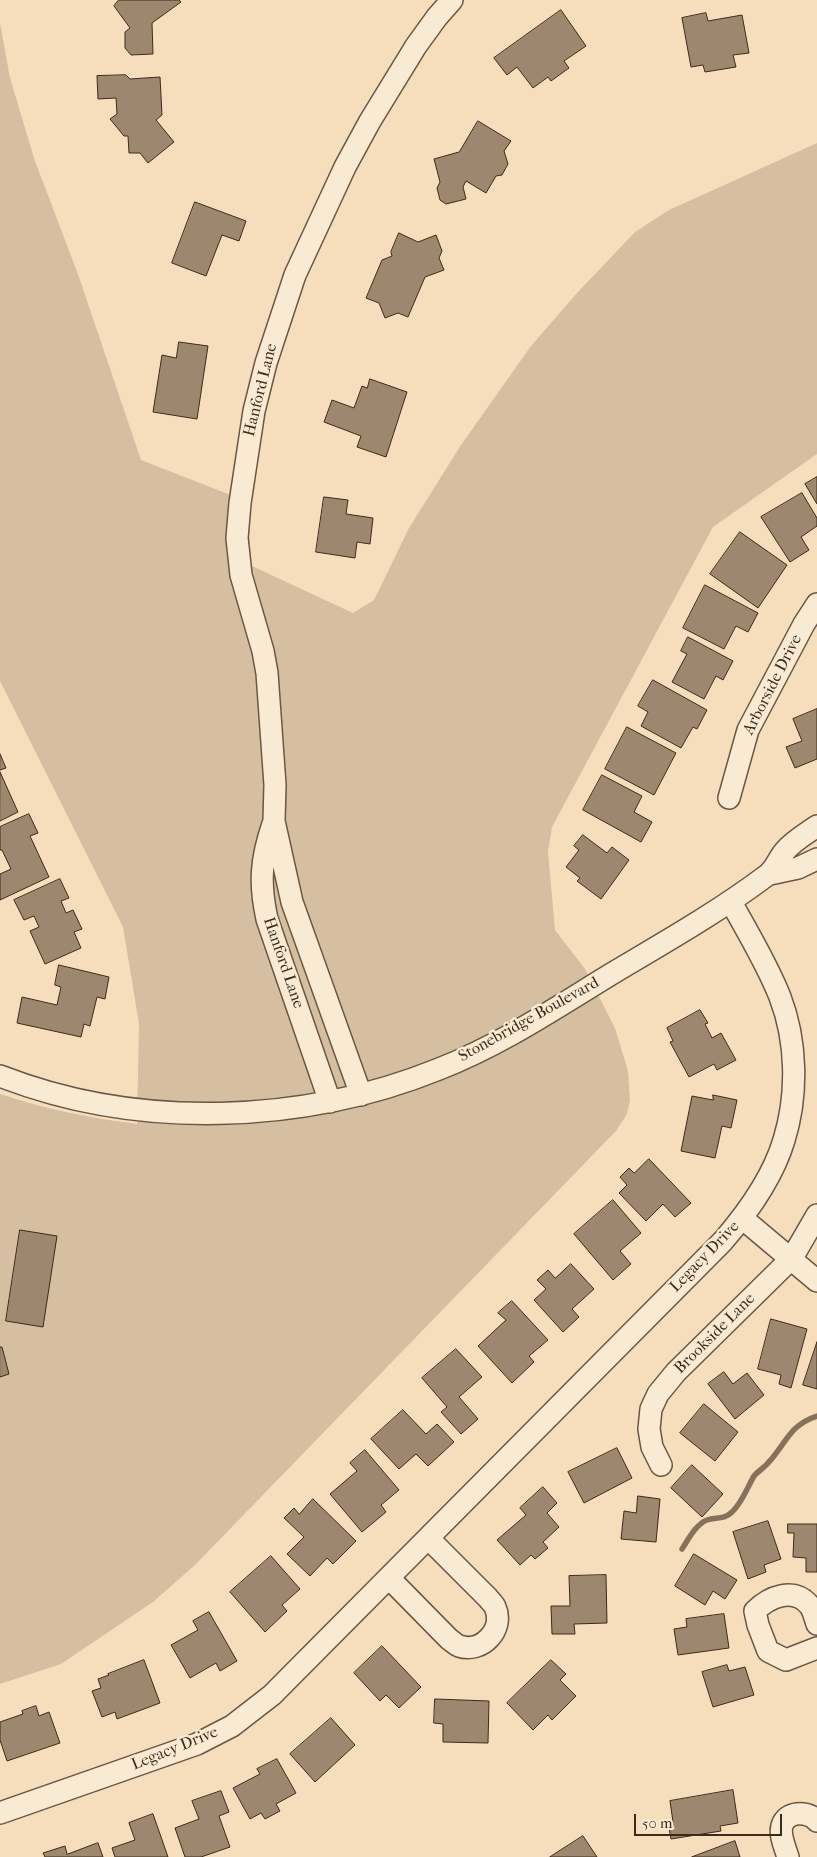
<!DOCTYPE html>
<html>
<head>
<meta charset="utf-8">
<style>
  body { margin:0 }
  #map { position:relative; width:817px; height:1857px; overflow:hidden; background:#f6debd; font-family:"IM FELL French Canon",serif }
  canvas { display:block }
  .scale { position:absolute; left:634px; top:1814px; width:148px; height:22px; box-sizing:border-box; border:2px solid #3c2a1a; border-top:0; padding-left:6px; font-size:15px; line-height:18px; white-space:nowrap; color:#3c2a1a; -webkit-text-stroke:4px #f9ead4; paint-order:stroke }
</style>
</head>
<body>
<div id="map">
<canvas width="817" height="1857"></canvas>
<div class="scale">50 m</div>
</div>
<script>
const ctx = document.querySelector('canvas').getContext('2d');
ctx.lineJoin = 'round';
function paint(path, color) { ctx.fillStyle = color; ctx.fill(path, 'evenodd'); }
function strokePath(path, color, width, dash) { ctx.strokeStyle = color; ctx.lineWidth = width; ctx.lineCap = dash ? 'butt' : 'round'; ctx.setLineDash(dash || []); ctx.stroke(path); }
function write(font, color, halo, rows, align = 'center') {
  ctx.font = font + ' "IM FELL French Canon",serif'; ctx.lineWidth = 5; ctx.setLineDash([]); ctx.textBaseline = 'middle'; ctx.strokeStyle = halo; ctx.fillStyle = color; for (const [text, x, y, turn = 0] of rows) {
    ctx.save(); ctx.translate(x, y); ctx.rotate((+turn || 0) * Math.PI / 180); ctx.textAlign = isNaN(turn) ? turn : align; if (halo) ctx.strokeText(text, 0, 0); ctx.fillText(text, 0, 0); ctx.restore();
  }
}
paint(new Path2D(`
  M0,23L10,78L35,161L79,277L141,460L251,503L249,533L252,566L353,613L374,600L409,528L461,445L531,346L577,293L635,232L669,210L817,143V454L713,527L552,827L548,852L555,930L585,969L615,1028L628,1071L630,1100L627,1114L616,1131L195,1565L153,1602L61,1664L0,1684V1094C45,1109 90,1118 137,1124L139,1024L123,927L0,681Z`), '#d6bfa1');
strokePath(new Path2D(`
  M682,1549C688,1540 696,1524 707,1520C716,1517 724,1520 732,1512C742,1503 747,1488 754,1476C758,1471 764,1468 768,1463C786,1444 789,1425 817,1416`), '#86715b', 5.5);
const building = new Path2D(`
  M119,0H179L181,2L152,23L153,54L131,55L125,48V32L130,28L114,6Z
  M561,10L586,46L564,61L569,68L551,81L548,77L533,88L517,67L507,75L494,58Z
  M706,13L708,21L742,15L749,53L733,55L736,67L705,72L703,65L691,67L682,18Z
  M126,75L130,79L160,77L162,115L156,120L174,142L148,163L140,153H129L128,136H124L110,119L117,114L116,98L98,99L97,76Z
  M478,121L511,141L504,151L508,164L502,175L496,176L486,193L466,181L463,187L466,199L446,204L440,200L437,188L440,182L434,159L459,152Z
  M195,202L246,221L239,241L222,235L206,276L172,263Z
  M399,233L418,242L436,235L442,251L439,258L444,270L425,277L408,317L398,313L385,318L379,303L366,298L382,260L392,256L391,252Z
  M179,342L208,346L197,419L153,412L162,355L176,358Z
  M370,379L407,392L386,457L357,447L361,436L324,422L332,400L354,408L362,386L367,388Z
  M817,477V504L805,484Z
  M802,493L817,518V526L801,537L809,550L790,562L761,517Z
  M324,497L348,500L346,514L373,518L370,544L357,542L355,558L316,552Z
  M740,532L787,565L758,608L710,574Z
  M705,585L758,613L748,632L736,626L724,649L683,628Z
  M688,637L733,661L723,680L716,676L704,699L672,682L687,654L681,651Z
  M653,680L707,710L697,729L693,727L681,748L641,726L648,712L638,706Z
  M817,709V759L795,768L786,747L802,741L793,719Z
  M627,727L676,753L654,795L605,769Z
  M0,754L6,768L0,770Z
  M0,772L18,812L0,821Z
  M602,775L642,796L634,812L652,822L641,842L583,810Z
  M29,814L38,833L30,836L49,877L0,900V874L11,869L2,850H0V827Z
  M583,835L607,853L612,847L629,860L601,899L577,881L580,878L566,867L579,850L574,846Z
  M60,879L69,898L61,901L66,913L73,910L82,929L74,932L81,948L45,964L30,931L39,927L34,916L24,920L14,900Z
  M59,965L109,977L105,999L97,997L90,1026L84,1024L81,1037L17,1023L22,997L57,1005L61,987L55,985Z
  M700,1010L708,1023L705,1024L712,1038L721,1033L736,1060L717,1070L714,1064L689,1077L670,1042L673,1041L667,1028Z
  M713,1095L737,1100L731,1128L722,1126L715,1158L681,1151L692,1096L713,1100Z
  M649,1159L691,1203L675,1217L663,1204L646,1221L619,1193L627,1185L620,1177L629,1168L634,1173Z
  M613,1200L641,1233L620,1251L631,1264L613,1280L574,1234Z
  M20,1230L57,1236L43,1327L6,1321Z
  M571,1264L594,1289L572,1309L579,1317L563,1332L534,1300L546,1289L537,1280L548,1270L555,1278Z
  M512,1301L548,1340L529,1356L534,1362L512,1383L478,1346L506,1320L498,1313Z
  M771,1319L807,1329L791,1388L779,1384L781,1375L758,1369Z
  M817,1342V1389L803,1385Z
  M0,1347H2L9,1374L0,1377Z
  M456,1349L482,1377L459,1397L478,1419L461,1434L441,1412L447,1407L422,1378Z
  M724,1372L733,1384L747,1373L764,1395L735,1419L708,1384Z
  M704,1404L738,1432L715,1461L680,1433Z
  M403,1410L426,1434L437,1424L454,1442L428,1466L416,1454L399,1469L371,1439Z
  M617,1448L632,1478L584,1503L568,1472Z
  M365,1450L399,1490L381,1505L386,1512L362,1532L330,1494L357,1471L350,1463Z
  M692,1465L723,1494L702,1517L671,1488Z
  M543,1487L557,1503L547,1513L559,1527L543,1542L548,1548L535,1559L531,1555L520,1565L497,1540L526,1515L520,1508Z
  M638,1496L660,1499L656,1542L621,1539L624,1511L636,1513Z
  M313,1499L356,1541L333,1564L327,1558L310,1576L287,1554L304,1537L284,1518L294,1508L299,1514Z
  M768,1521L781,1559L764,1565L766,1572L748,1579L733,1532Z
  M788,1524H817V1572H806V1558L793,1557L794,1533H788Z
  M694,1554L737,1580L725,1599L713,1591L705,1605L675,1586Z
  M271,1556L300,1589L282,1605L287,1611L265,1632L230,1592Z
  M606,1575L607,1623L574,1624L575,1634H552L551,1606H570L569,1576Z
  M209,1612L237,1661L220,1671L216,1663L190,1678L171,1645L198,1630L193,1621Z
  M724,1614L729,1648L678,1655L674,1629L687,1627L686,1619Z
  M382,1646L421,1687L399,1708L386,1695L380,1701L354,1673Z
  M144,1660L160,1703L117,1719L115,1712L102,1717L92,1691L101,1688L98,1679L109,1675L108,1674Z
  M551,1660L566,1674L560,1680L576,1696L552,1720L548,1715L533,1730L507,1703Z
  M727,1665L729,1671L745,1667L754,1695L713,1707L702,1672Z
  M435,1699L489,1701L488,1743L443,1742V1724L434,1723Z
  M36,1706L39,1716L49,1712L60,1743L7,1761L0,1740V1722L23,1714L22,1711Z
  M331,1718L355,1745L315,1782L290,1754Z
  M277,1759L296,1793L276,1804L280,1811L265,1819L261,1813L250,1819L233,1788L260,1774L257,1769Z
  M733,1790L738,1823L720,1826L721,1831L671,1839L668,1822H673L670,1801Z
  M221,1791L229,1812L219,1816L230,1847L201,1857H185L175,1828L199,1819L192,1801Z
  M153,1814L168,1857H115L112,1848L135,1840L129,1823Z
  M583,1836L597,1857H550Z
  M735,1841L740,1857H692Z
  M98,1843L103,1857H45L43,1853L65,1846L67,1854Z`);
paint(building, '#9d886f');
strokePath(building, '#3c2a1a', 1);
const minor = new Path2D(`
  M729,798L748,730L804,624L817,604
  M273,824C261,859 259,883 267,919L330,1102
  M770,874L798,868L817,859
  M0,1076C138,1130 303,1124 439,1069C501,1045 557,1007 613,973C665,942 718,912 766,876C775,870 778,859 785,851C793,841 807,833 817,826
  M361,1095L292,902L274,821L275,785L267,673L263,651L241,575L237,538L240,503L254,411L266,363L295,275L345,167L370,121L416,46L437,17L452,0
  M742,1218L817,1281
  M661,1465L652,1447L649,1429L651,1409L658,1394L676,1372L792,1258L817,1215
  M389,1578L449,1639C452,1641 456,1645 459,1646C482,1654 505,1629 495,1607C494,1604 490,1601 488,1598L428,1538
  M817,1624C815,1618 813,1610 810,1606C794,1586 769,1597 755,1611L758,1625L768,1651L786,1660L817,1648
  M0,1813L197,1744L232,1726L272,1695L723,1241C748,1212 773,1177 784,1140C798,1095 797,1041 780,997C767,964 748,933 731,902
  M788,1857C785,1847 778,1833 783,1823C790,1810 809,1812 817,1821`);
strokePath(minor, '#6a5743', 24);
strokePath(minor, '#f9ead4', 21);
write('16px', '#3c2a1a', '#f9ead4', [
  ["Hanford Lane",261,390,-76],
  ["Arborside Drive",773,685,-63],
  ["Hanford Lane",283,963,71],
  ["Stonebridge Boulevard",529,1020,-29],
  ["Legacy Drive",705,1257,-46],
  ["Brookside Lane",715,1334,-45],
  ["Legacy Drive",175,1749,-22]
]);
</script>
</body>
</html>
